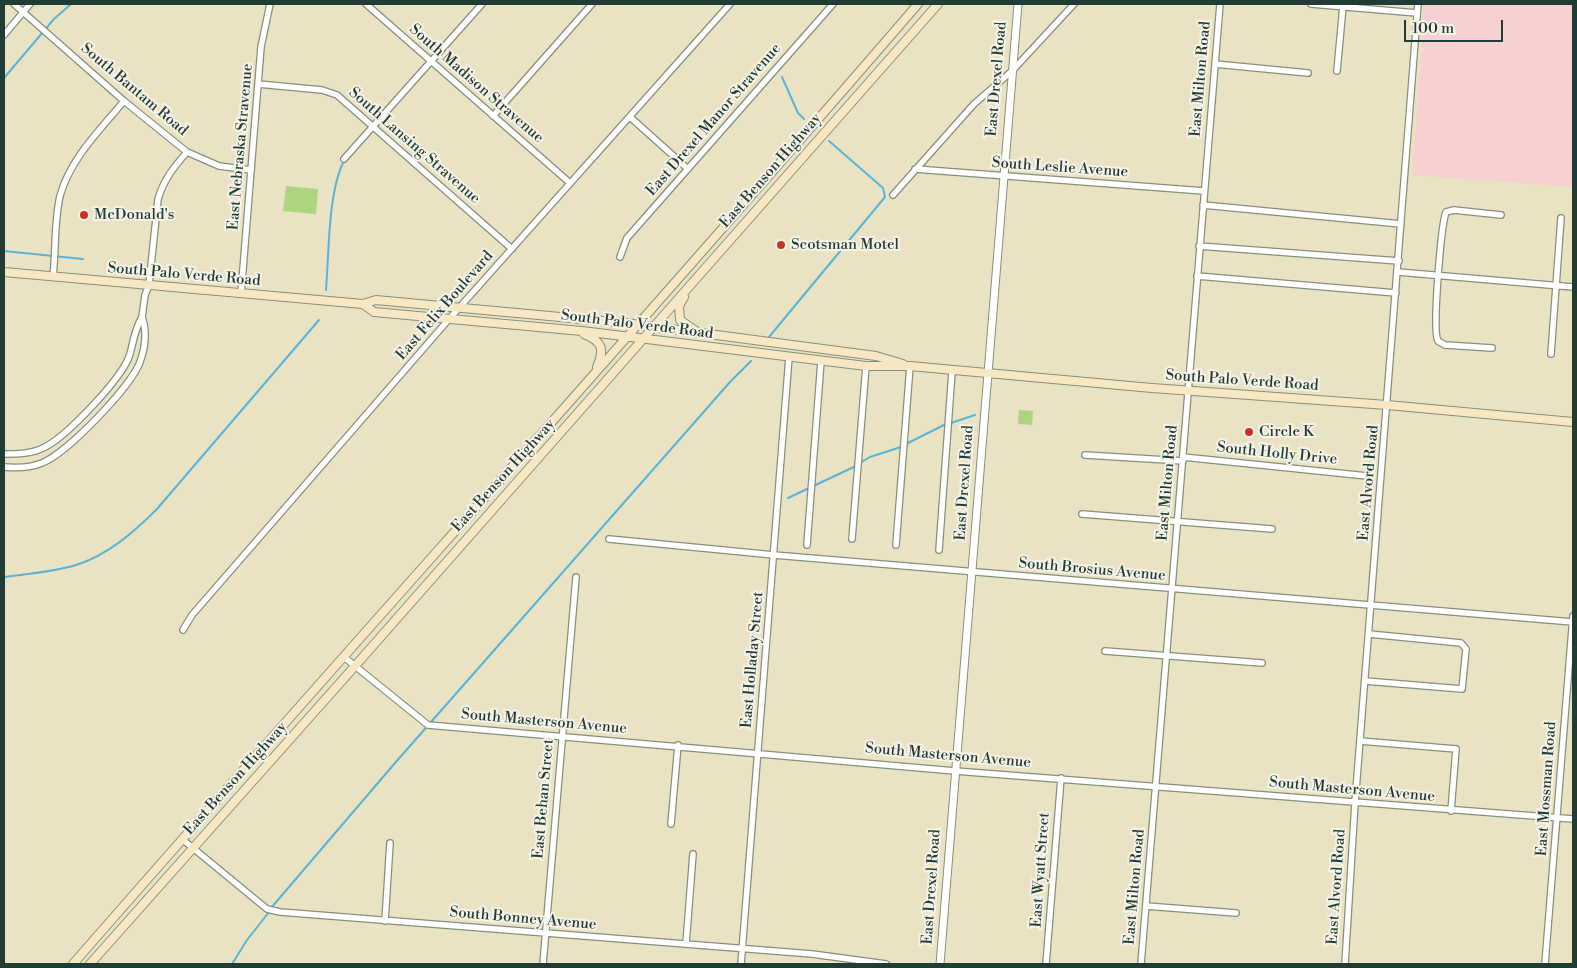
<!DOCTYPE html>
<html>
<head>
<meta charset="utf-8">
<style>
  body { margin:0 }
  #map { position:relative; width:1577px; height:968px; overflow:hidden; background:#e9e3c3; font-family:"Libre Bodoni",serif }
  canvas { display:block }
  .frame { position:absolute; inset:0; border:5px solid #1f3d34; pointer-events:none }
  .scale { position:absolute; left:1404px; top:20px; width:99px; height:22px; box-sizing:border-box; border:2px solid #1f3d34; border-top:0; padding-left:6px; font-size:15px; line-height:18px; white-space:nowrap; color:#1f3d34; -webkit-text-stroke:4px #f7f3e8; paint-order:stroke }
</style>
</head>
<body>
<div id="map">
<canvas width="1577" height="968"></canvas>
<div class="frame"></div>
<div class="scale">100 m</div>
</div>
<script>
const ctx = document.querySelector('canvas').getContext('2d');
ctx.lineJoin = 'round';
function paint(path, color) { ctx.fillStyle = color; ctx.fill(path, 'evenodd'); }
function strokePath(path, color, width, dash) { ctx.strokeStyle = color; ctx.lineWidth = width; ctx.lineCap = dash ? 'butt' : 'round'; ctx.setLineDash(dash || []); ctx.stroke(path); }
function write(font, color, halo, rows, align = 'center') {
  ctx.font = font + ' "Libre Bodoni",serif'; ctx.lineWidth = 4; ctx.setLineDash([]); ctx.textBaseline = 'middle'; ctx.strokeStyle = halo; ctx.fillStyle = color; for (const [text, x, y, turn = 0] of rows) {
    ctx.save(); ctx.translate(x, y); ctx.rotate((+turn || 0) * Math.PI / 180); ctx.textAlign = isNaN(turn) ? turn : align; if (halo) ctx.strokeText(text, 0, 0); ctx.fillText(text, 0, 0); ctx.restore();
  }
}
paint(new Path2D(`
  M1425,4H1573V187L1412,175Z`), '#f7d0cf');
paint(new Path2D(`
  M286,186L318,189L316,214L283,211Z
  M1019,410L1033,411L1032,425L1018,424Z`), '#add47f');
strokePath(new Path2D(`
  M782,77L798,113L804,119
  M4,78L54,19L71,4
  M4,251L83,259
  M326,290C329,254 328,194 343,163
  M769,337L885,197L883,188L829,141
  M951,423L975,415
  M906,444L946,424
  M860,463L870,457L901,447
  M788,498L856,466
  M4,577C27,574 53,572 76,565C108,555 134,532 157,509L319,320
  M271,908L395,763L730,382L751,361
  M232,964L247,940L269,912`), '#5ab3d7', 2);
const minor = new Path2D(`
  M14,4L124,101L187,152L219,166L251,170
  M366,4L570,183
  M1311,4L1417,13
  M4,35L30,4
  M1215,64L1308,73
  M1337,71L1343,6
  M258,84L322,90L337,95L512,249
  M493,116L592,4
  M630,117L688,169
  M344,159L482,4
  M915,169L1204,191
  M893,195L974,104L1012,71L1074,4
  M1203,205L1401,224
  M1199,246L1399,261
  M620,257L627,238L833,4
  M1398,272L1573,287
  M53,276C56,250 54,222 60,196C70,159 100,130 124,101
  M1197,276L1396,293
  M241,294L261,47L270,4
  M142,317L145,295L149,285L158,199C164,179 174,167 187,152
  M1492,348L1445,345L1438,341C1432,331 1441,226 1446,212L1454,210L1501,215
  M1551,354L1561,218
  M4,454C18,454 32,454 45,447C67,436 120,380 129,357C134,342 133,333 142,317C147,331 145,348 140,362C131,387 66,454 42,463C30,468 16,468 4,467
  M1085,455L1183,461
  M1183,457L1367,476
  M1082,514L1272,529
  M609,539L774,555L1573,622
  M852,539L866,366
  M807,545L821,361
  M896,545L910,366
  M939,550L952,372
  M183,630L192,615L450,318L730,4
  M1105,651L1262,663
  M344,657L428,725L955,771L1573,819
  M1365,681L1462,689L1466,649L1461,643L1369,634
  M1360,741L1456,749L1451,811
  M671,824L678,745
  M182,839L267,909L280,912L812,954L886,964
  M1146,906L1236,913
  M385,921L390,843
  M686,944L693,854
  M543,964L576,577
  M741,964L789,357
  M1046,964L1061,778
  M1141,964L1220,4
  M1345,964L1355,803L1418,4
  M1545,964L1573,616`);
const tertiary = new Path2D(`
  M940,964L1018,4`);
const secondary = new Path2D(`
  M4,272L363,304L376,300L625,323L876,356L903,364
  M684,297L679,306L680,320L696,331
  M363,304L374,312L582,331L866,366H910L1152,388L1387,405L1573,422
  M584,334C602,341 605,349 597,367
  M73,964C353,643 640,327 918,4
  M90,964L355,666L938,4`);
strokePath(minor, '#84907c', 8);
strokePath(tertiary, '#84907c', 9);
strokePath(secondary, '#84907c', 10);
strokePath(minor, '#fff', 5.5);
strokePath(tertiary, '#fff', 7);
strokePath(secondary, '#f7e8c3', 8);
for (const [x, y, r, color] of [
  [84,215,5,"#c8321e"],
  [781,245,5,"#c8321e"],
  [1249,432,5,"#c8321e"]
]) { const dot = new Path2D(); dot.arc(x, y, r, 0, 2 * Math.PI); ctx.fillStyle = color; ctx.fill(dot); strokePath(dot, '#f7f3e8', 2); }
write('15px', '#1f3d34', '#f7f3e8', [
  ["East Drexel Road",997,79,-85],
  ["East Milton Road",1201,79,-85],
  ["South Madison Stravenue",476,84,41],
  ["South Bantam Road",134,90,40],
  ["East Drexel Manor Stravenue",714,120,-49],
  ["South Lansing Stravenue",414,146,41],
  ["East Nebraska Stravenue",241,147,-85],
  ["South Leslie Avenue",1060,168,4],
  ["East Benson Highway",771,171,-49],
  ["South Palo Verde Road",184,275,5],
  ["East Felix Boulevard",445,306,-49],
  ["South Palo Verde Road",637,325,7],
  ["South Palo Verde Road",1242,381,4],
  ["South Holly Drive",1277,454,6],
  ["East Benson Highway",504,476,-48],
  ["East Drexel Road",965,483,-86],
  ["East Milton Road",1168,483,-85],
  ["East Alvord Road",1369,483,-85],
  ["South Brosius Avenue",1092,570,5],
  ["East Holladay Street",753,660,-85],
  ["South Masterson Avenue",544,722,5],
  ["South Masterson Avenue",948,756,5],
  ["East Benson Highway",236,779,-48],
  ["East Mossman Road",1547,789,-86],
  ["South Masterson Avenue",1352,790,5],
  ["East Behan Street",544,799,-85],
  ["East Wyatt Street",1041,870,-86],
  ["East Drexel Road",932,887,-86],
  ["East Milton Road",1135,887,-85],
  ["East Alvord Road",1337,887,-86],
  ["South Bonney Avenue",523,919,5]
]);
write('15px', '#1f3d34', '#f7f3e8', [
  ["McDonald's",94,215],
  ["Scotsman Motel",791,245],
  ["Circle K",1259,432]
], 'left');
</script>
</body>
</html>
